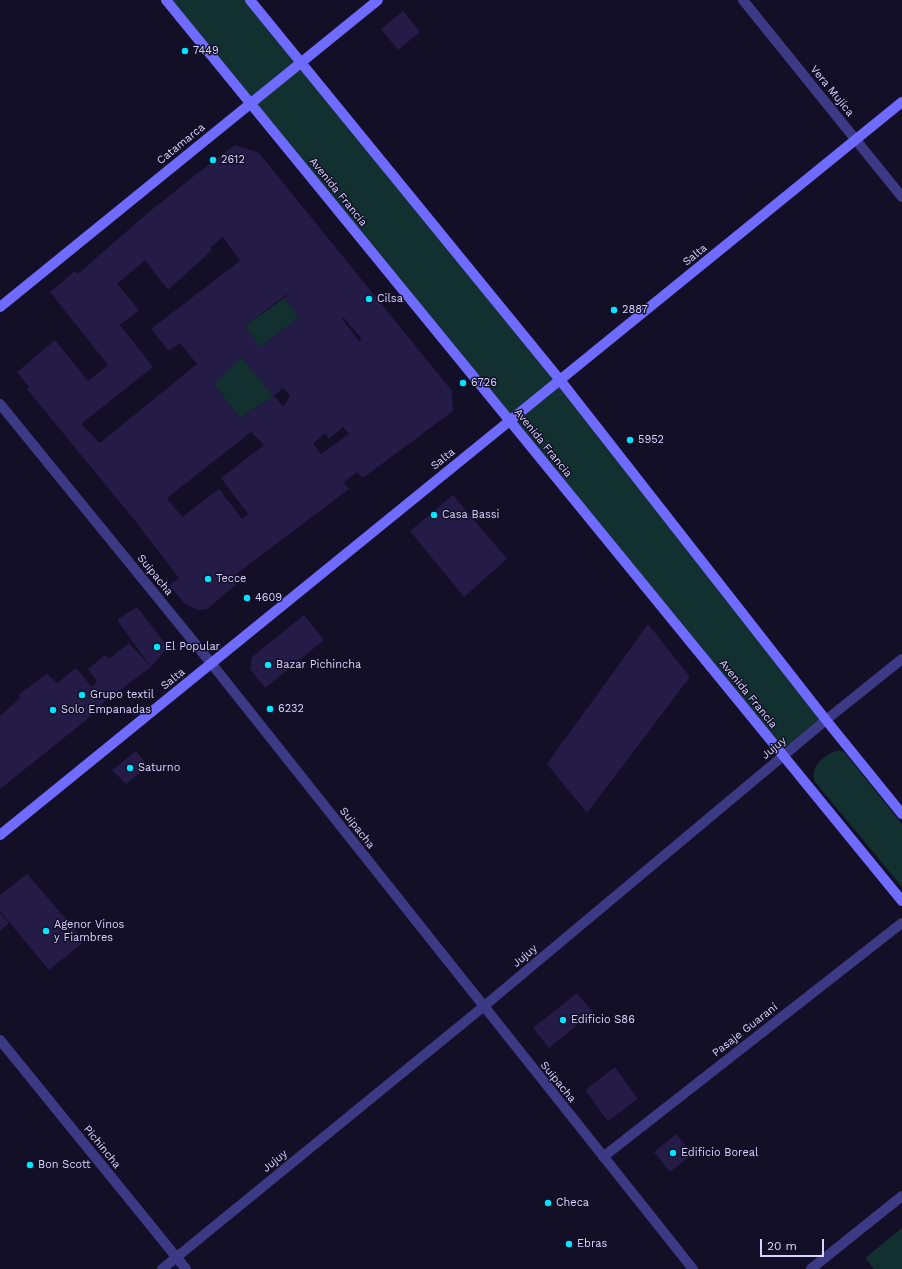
<!DOCTYPE html>
<html>
<head>
<meta charset="utf-8">
<style>
  body { margin:0 }
  #map { position:relative; width:902px; height:1269px; overflow:hidden; background:#130f26; font-family:"Work Sans",sans-serif }
  canvas { display:block }
  .scale { position:absolute; left:760px; top:1239px; width:64px; height:18px; box-sizing:border-box; border:2px solid #d9d4ff; border-top:0; padding-left:5px; font-size:12px; line-height:14px; white-space:nowrap; color:#d9d4ff; -webkit-text-stroke:3px #130f26; paint-order:stroke }
</style>
</head>
<body>
<div id="map">
<canvas width="902" height="1269"></canvas>
<div class="scale">20 m</div>
</div>
<script>
const ctx = document.querySelector('canvas').getContext('2d');
ctx.lineJoin = 'round';
function paint(path, color) { ctx.fillStyle = color; ctx.fill(path, 'evenodd'); }
function strokePath(path, color, width, dash) { ctx.strokeStyle = color; ctx.lineWidth = width; ctx.lineCap = dash ? 'butt' : 'round'; ctx.setLineDash(dash || []); ctx.stroke(path); }
function write(font, color, halo, rows, align = 'center') {
  ctx.font = font + ' "Work Sans",sans-serif'; ctx.lineWidth = 3; ctx.setLineDash([]); ctx.textBaseline = 'middle'; ctx.strokeStyle = halo; ctx.fillStyle = color; for (const [text, x, y, turn = 0] of rows) {
    ctx.save(); ctx.translate(x, y); ctx.rotate((+turn || 0) * Math.PI / 180); ctx.textAlign = isNaN(turn) ? turn : align; if (halo) ctx.strokeText(text, 0, 0); ctx.fillText(text, 0, 0); ctx.restore();
  }
}
paint(new Path2D(`
  M166,0H250L826,720L783,756Z
  M284,298L299,317L259,348L245,326Z
  M241,357L274,396L240,418L214,384Z
  M839,750L845,753L902,824V887L815,782C809,766 825,754 839,750Z
  M902,1228V1269H874L865,1258Z`), '#12302f');
paint(new Path2D(`
  M403,11L420,32L398,50L381,29Z
  M235,145L259,153L452,391L453,411L363,478L357,472L344,482L349,489L235,575L240,581L207,609L198,610L185,604L169,585L179,578L136,522L27,389L29,387L17,372L55,340L88,381L108,365L50,292L75,271L78,274L144,216L199,172ZM223,237L240,261L151,329L169,351L180,343L197,364L100,443L81,424L153,367L120,325L139,310L117,284L145,260L168,290L212,250L210,248ZM290,292L284,298L299,317L260,347L245,326ZM343,317L362,339L359,341L342,319ZM241,357L274,396L283,388L290,396L283,407L274,396L240,418L214,384ZM343,427L349,434L321,454L313,444L325,433L329,439ZM251,432L264,445L221,478L248,514L242,519L219,489L182,517L167,498Z
  M453,495L507,559L464,597L410,531Z
  M137,607L168,647L151,667L117,620Z
  M304,615L324,640L265,688L250,669L252,657Z
  M648,624L690,677L587,813L547,764Z
  M129,643L151,667L104,702L85,721L0,789V716L20,698L18,695L47,674L57,683L76,668L92,687L97,681L88,669L105,655L109,659Z
  M136,751L148,766L126,784L112,770Z
  M27,874L85,941L49,970L0,911V895Z
  M0,913L9,923L0,931Z
  M577,993L593,1012L549,1048L533,1028Z
  M615,1067L638,1099L608,1121L585,1090Z
  M676,1134L693,1154L670,1172L654,1152Z`), '#241b47');
strokePath(new Path2D(`
  M743,0L902,197
  M0,404L211,663L693,1269
  M0,1040L186,1269
  M603,1157L902,923
  M162,1269L483,1007L826,720L902,659
  M811,1269L902,1196`), '#3d3a85', 10);
strokePath(new Path2D(`
  M166,0L902,901
  M250,0L560,380L826,720L902,814
  M0,307L378,0
  M0,835L902,102`), '#6f6bff', 10);
for (const [x, y, r, color] of [
  [185,51,4,"#00e5ff"],
  [213,160,4,"#00e5ff"],
  [369,299,4,"#00e5ff"],
  [614,310,4,"#00e5ff"],
  [463,383,4,"#00e5ff"],
  [630,440,4,"#00e5ff"],
  [434,515,4,"#00e5ff"],
  [208,579,4,"#00e5ff"],
  [247,598,4,"#00e5ff"],
  [157,647,4,"#00e5ff"],
  [268,665,4,"#00e5ff"],
  [82,695,4,"#00e5ff"],
  [270,709,4,"#00e5ff"],
  [53,710,4,"#00e5ff"],
  [130,768,4,"#00e5ff"],
  [46,931,4,"#00e5ff"],
  [563,1020,4,"#00e5ff"],
  [673,1153,4,"#00e5ff"],
  [30,1165,4,"#00e5ff"],
  [548,1203,4,"#00e5ff"],
  [569,1244,4,"#00e5ff"]
]) { const dot = new Path2D(); dot.arc(x, y, r, 0, 2 * Math.PI); ctx.fillStyle = color; ctx.fill(dot); strokePath(dot, '#130f26', 1.5); }
write('11px', '#d9d4ff', '#130f26', [
  ["7449",193,51],
  ["2612",221,160],
  ["Cilsa",377,299],
  ["2887",622,310],
  ["6726",471,383],
  ["5952",638,440],
  ["Casa Bassi",442,515],
  ["Tecce",216,579],
  ["4609",255,598],
  ["El Popular",165,647],
  ["Bazar Pichincha",276,665],
  ["Grupo textil",90,695],
  ["6232",278,709],
  ["Solo Empanadas",61,710],
  ["Saturno",138,768],
  ["Agenor Vinos",54,925],
  ["y Fiambres",54,938],
  ["Edificio S86",571,1020],
  ["Edificio Boreal",681,1153],
  ["Bon Scott",38,1165],
  ["Checa",556,1203],
  ["Ebras",577,1244]
], 'left');
write('11px', '#d9d4ff', '#130f26', [
  ["Vera Mujíca",832,91,51],
  ["Catamarca",181,144,-39],
  ["Avenida Francia",338,192,51],
  ["Salta",695,255,-39],
  ["Avenida Francia",543,443,51],
  ["Salta",443,459,-39],
  ["Suipacha",155,575,51],
  ["Salta",173,679,-39],
  ["Avenida Francia",748,694,51],
  ["Jujuy",774,748,-40],
  ["Suipacha",357,828,52],
  ["Jujuy",525,956,-40],
  ["Pasaje Guaraní",745,1030,-38],
  ["Suipacha",558,1082,51],
  ["Pichincha",102,1147,51],
  ["Jujuy",275,1161,-39]
]);
</script>
</body>
</html>
